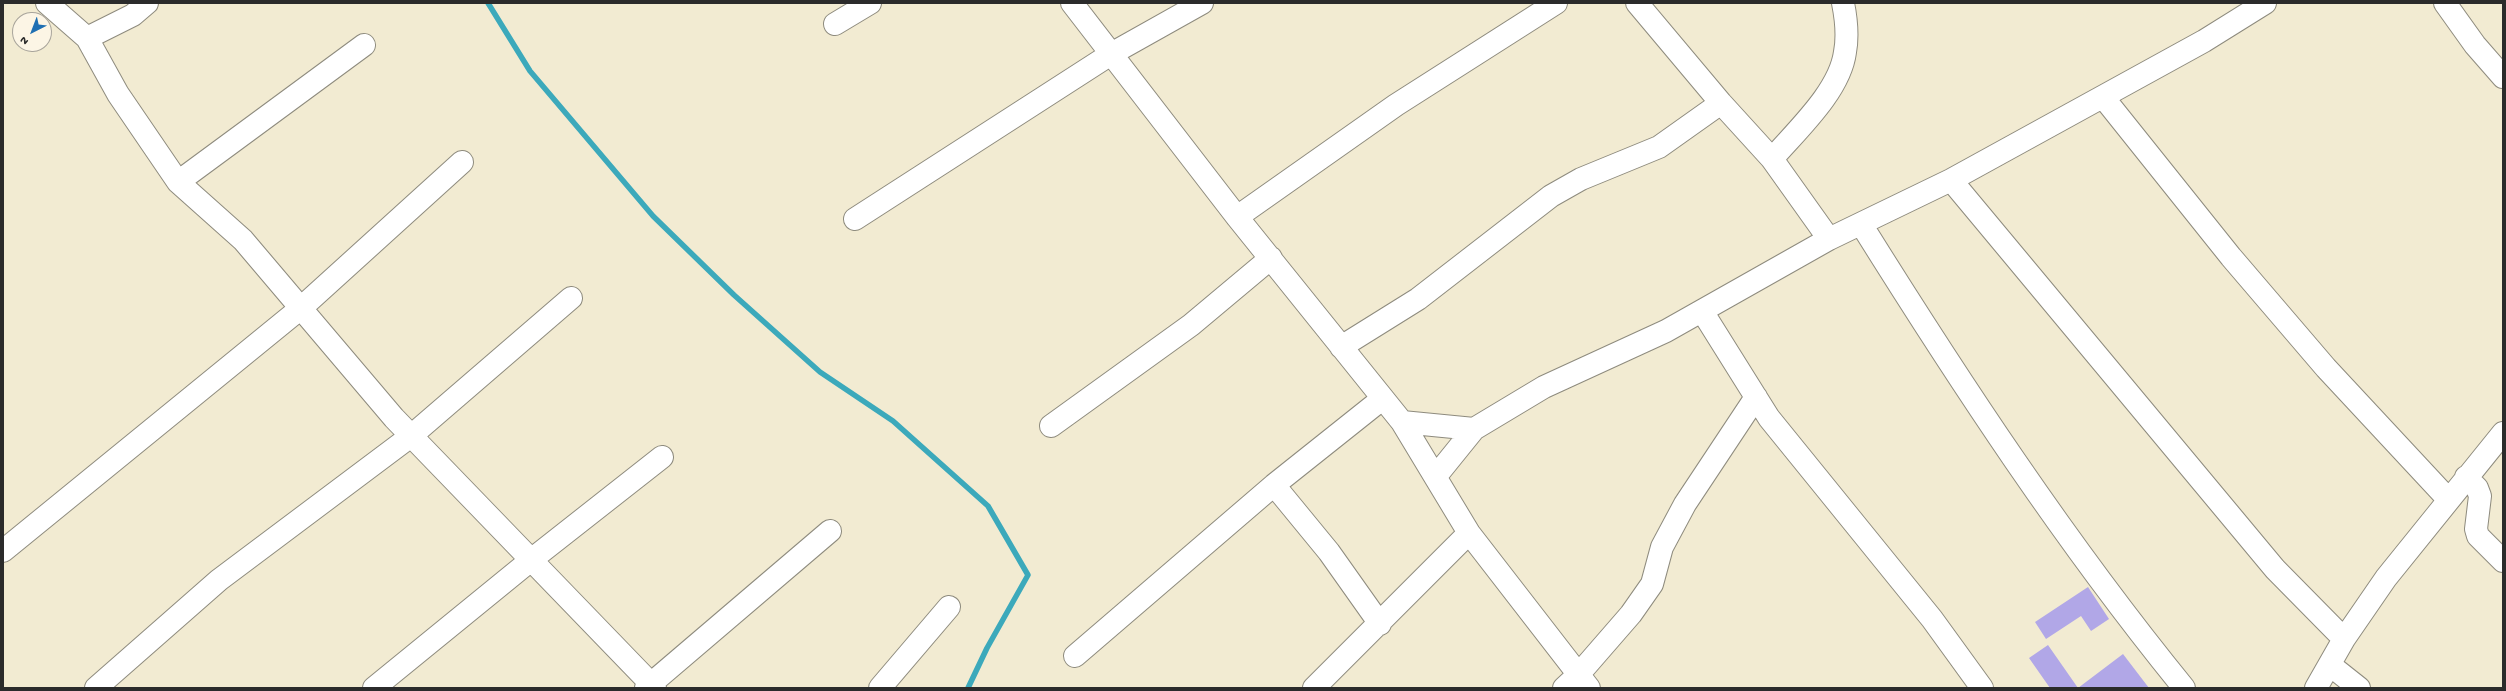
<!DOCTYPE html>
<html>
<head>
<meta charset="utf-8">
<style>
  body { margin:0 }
  #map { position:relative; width:2506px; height:691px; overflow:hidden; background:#f2ebd2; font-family:"Gochi Hand",sans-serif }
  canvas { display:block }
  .frame { position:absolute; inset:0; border:4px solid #2b2b2b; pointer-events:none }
  .north { position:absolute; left:12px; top:12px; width:40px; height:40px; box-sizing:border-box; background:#fcf5e5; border:1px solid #a8a49b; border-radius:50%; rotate:222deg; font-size:11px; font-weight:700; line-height:16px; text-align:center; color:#2b2b2b }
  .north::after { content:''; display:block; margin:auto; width:14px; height:18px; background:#1f6fb2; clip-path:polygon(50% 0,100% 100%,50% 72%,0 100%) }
</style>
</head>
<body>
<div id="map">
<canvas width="2506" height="691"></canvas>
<div class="frame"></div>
<div class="north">N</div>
</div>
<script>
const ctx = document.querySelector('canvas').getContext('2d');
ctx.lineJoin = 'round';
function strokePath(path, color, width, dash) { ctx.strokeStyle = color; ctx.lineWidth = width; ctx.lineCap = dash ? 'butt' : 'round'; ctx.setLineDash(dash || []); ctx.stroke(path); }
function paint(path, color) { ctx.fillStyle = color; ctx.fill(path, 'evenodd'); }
strokePath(new Path2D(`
  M488,3L530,71L653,216L734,295L820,372L893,421L988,506L1028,575L987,648L968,688`), '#3ca9bb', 5.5);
paint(new Path2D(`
  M2088,587L2109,619L2091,631L2081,616L2046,639L2035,622Z
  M2048,645L2078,688H2050L2029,658Z
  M2123,654L2149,688H2078Z`), '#b1a7e7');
const minor = new Path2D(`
  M47,3L87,38L118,94L178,182L243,240L394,418L655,688
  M1072,3L1237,217L1402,422L1469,533L1589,688
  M1637,3L1721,103L1772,159L1829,239
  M2445,3L2475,45L2503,77
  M835,24L870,3
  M87,38L133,15L147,3
  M2103,97L2231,257L2326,368L2448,499
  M1772,159C1797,130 1840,91 1845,52C1848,36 1846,18 1843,3
  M1951,180L2275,569L2344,639
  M178,182L364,45
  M1237,217L1396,105L1556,3
  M855,219L1111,54L1202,3
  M1861,224C1961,384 2065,542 2184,688
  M1702,311L1769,418L1932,619L1982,688
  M1341,347L1418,299L1551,196L1581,179L1659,147L1721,103
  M1402,422L1474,429
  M1051,426L1191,325L1271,258
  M1436,476L1474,429L1544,387L1666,331L1829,239L1951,180L2204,41L2265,3
  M2466,477L2477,488L2480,496L2476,529L2478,536L2503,561
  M1274,485L1329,552L1380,624
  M3,551L301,308L462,162
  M1075,656L1274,485L1382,399
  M2330,665L2359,688
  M96,688L219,580L411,436L571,298
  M374,688L531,560L662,457
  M646,688L830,531
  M880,688L949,607
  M1314,688L1469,533
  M1564,688L1578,675L1631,614L1652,584L1662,547L1685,504L1756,397
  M2316,688L2344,639L2386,578L2503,433`);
strokePath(minor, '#8e8b7e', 24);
strokePath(minor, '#fff', 22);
</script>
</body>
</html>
